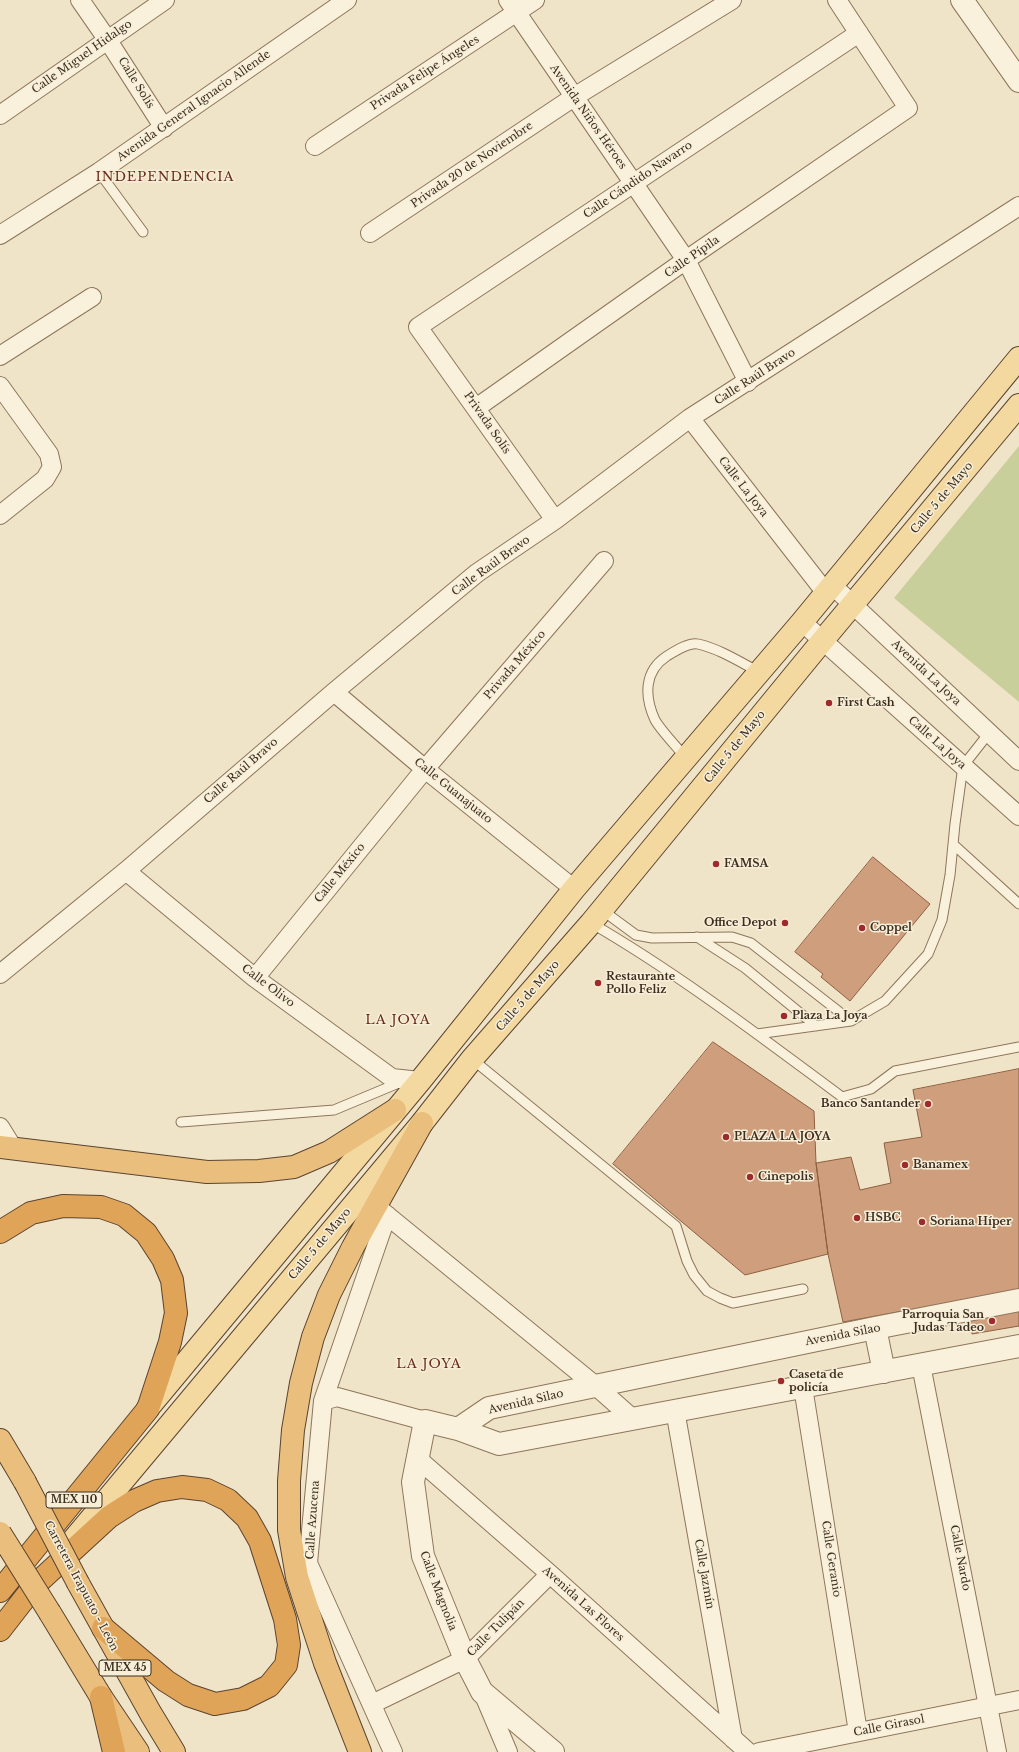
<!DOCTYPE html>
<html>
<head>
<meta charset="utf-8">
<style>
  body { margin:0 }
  canvas { display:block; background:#f0e4c8 }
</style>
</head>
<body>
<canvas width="1019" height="1752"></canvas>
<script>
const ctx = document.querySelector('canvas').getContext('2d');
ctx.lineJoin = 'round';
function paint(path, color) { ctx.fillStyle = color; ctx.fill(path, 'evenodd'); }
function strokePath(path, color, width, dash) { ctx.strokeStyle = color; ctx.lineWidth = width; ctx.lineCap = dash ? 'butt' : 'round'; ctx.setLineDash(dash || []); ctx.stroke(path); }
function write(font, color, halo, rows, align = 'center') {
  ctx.font = font + ' "Libre Baskerville",serif'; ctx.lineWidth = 3; ctx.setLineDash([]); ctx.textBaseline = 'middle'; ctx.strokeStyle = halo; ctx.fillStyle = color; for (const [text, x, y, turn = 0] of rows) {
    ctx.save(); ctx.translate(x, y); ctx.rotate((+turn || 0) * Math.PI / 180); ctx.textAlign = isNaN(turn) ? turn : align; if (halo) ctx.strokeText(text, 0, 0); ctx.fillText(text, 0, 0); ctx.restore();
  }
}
paint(new Path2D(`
  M1019,446V702L894,598Z`), '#c9cf9b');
const building = new Path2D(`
  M873,857L930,904L850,1001L821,977L823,974L795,952Z
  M713,1042L814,1111L816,1163L828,1254L745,1275L613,1164Z
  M1019,1069V1290L843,1322L828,1254L816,1163L851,1157L860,1190L891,1183L884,1143L922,1137L913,1090Z
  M1019,1303V1326L972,1334V1329L967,1330L965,1317Z`);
paint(building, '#cf9f7d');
strokePath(building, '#8d5f41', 1);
const service = new Path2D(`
  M99,172L143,232
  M686,758C677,747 662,732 655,720C644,696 644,671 667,656C675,651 689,642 698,644C720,649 740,662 759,672
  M953,844L1019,904
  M602,910L636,935L652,938L732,937L751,943L851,1021
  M591,923C679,974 761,1037 842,1097L871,1089L895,1071L1019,1047
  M697,937L745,968L816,1026
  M757,1034L851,1021L885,1001L928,954L942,920L950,875L955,824L963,766L989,733
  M472,1059L676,1226L687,1261L694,1275L707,1291L720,1298L733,1303L803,1289
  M181,1122L334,1110L401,1082`);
const minor = new Path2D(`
  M80,0L107,39L164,128
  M508,0L686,260L748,382
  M0,115L165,0
  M315,146L535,0
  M370,233L574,97L732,0
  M0,235L99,172L347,0
  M0,356L92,297
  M0,386L49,454L52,467L45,479L0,515
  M476,408L686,260L908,108L837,0
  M690,418L826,593
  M555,520L418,327L859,33
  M832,585L1019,761
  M802,622L1019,816
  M334,692L425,769L574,889
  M126,871L255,978L392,1078L420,1081
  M0,974L126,871L334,692L477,573L555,520L690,418L1019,206
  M255,978L425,769L604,561
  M0,1127L13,1148
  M378,1208L597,1387L632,1418
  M387,1215L323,1401L308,1563L393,1752
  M921,1365L997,1752
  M803,1387L858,1732
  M323,1401L337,1397L425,1421
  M675,1410L733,1739
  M418,1459L550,1574L748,1752
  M483,1693L508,1752
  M372,1704L465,1659L550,1574
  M759,1752L1019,1700`);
const tertiary = new Path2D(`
  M962,0L1019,81
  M875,1328L884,1372
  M458,1429L489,1408L875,1328L1019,1300
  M553,1752L482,1692L465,1659L423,1556L413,1482L425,1421L458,1429L499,1444L1019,1346`);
const primary = new Path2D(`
  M148,1408L420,1081L574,889L802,622L1019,358
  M69,1545L422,1123L472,1059L591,923L823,640L1019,405`);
const trunk = new Path2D(`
  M0,1147L207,1172L259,1171L294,1167L329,1152L395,1110
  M0,1440L25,1482
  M78,1583L151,1714L174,1752
  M50,1613L101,1697L138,1752
  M360,1752L325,1663L297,1577L289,1530V1481L293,1430L301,1383L313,1337L329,1295L353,1247L422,1123`);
const motorway = new Path2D(`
  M0,1232L31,1213L63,1206L101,1207L124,1215L146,1233L163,1259L172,1280L176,1313L170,1342L148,1409L0,1591
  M0,1630L35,1585L109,1517L134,1501L157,1491L182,1487L207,1490L228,1500L247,1518L260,1541L285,1619L289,1645L286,1665L269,1686L243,1699L215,1704L188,1695L166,1681L103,1628
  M101,1697L114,1752`);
strokePath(service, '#8d765c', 11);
strokePath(minor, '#8d765c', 20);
strokePath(tertiary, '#8d765c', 24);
strokePath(primary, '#5b4430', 24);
strokePath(trunk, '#5b4430', 24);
strokePath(motorway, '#5b4430', 24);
strokePath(service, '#faf1dc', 9);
strokePath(minor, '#faf1dc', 18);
strokePath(tertiary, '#faf1dc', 22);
strokePath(primary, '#f3d9a0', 22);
strokePath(trunk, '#eabe7c', 22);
strokePath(motorway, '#e0a458', 22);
const trunkBridge = new Path2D(`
  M25,1482L78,1583
  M0,1533L50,1613`);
strokePath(trunkBridge, '#5b4430', 24, []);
strokePath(trunkBridge, '#eabe7c', 22);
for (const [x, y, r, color] of [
  [829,703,4,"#9e2a2b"],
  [716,864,4,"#9e2a2b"],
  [785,923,4,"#9e2a2b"],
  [862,928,4,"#9e2a2b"],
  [598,983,4,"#9e2a2b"],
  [784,1016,4,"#9e2a2b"],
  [928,1104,4,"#9e2a2b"],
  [726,1137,4,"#9e2a2b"],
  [905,1165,4,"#9e2a2b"],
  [750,1177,4,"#9e2a2b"],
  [857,1218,4,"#9e2a2b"],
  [922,1222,4,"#9e2a2b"],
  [992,1321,4,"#9e2a2b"],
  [781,1381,4,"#9e2a2b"]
]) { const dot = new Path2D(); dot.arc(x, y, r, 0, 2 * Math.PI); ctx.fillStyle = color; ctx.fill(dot); strokePath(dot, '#f7eed8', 1.5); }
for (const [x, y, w] of [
  [74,1500,56],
  [125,1668,52]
]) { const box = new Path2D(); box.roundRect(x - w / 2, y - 8, w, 16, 3); ctx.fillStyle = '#f7eed8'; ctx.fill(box); strokePath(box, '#3d2e20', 1); }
write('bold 10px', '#3d2e20', null, [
  ["MEX 110",74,1500],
  ["MEX 45",125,1668]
]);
write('11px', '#3d2e20', '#f7eed8', [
  ["Calle Miguel Hidalgo",82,57,-35],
  ["Privada Felipe Ángeles",425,73,-33],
  ["Calle Solís",136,83,58],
  ["Avenida General Ignacio Allende",194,106,-35],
  ["Avenida Niños Héroes",588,117,55],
  ["Privada 20 de Noviembre",472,165,-34],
  ["Calle Cándido Navarro",638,180,-34],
  ["Calle Pípila",692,257,-35],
  ["Calle Raúl Bravo",755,377,-33],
  ["Privada Solís",487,423,55],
  ["Calle La Joya",743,487,52],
  ["Calle 5 de Mayo",942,498,-50],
  ["Calle Raúl Bravo",491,566,-36],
  ["Privada México",515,665,-49],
  ["Avenida La Joya",926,673,43],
  ["Calle La Joya",937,743,42],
  ["Calle 5 de Mayo",735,747,-51],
  ["Calle Raúl Bravo",241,771,-41],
  ["Calle Guanajuato",453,791,39],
  ["Calle México",340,873,-51],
  ["Calle Olivo",268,986,37],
  ["Calle 5 de Mayo",528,996,-49],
  ["Calle 5 de Mayo",320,1244,-50],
  ["Avenida Silao",843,1335,-11],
  ["Avenida Silao",526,1402,-13],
  ["Calle Azucena",313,1520,-86],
  ["Calle Nardo",960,1558,79],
  ["Calle Geranio",831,1559,81],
  ["Calle Jazmín",704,1574,80],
  ["Carretera Irapuato - León",81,1586,62],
  ["Calle Magnolia",438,1591,69],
  ["Avenida Las Flores",583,1604,42],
  ["Calle Tulipán",496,1628,-45],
  ["Calle Girasol",889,1726,-11]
]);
write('bold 11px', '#3d2e20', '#f7eed8', [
  ["First Cash",837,703],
  ["FAMSA",724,864],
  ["Office Depot",777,923,"right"],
  ["Coppel",870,928],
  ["Restaurante",606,977],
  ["Pollo Feliz",606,990],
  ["Plaza La Joya",792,1016],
  ["Banco Santander",920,1104,"right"],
  ["PLAZA LA JOYA",734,1137],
  ["Banamex",913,1165],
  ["Cinepolis",758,1177],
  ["HSBC",865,1218],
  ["Soriana Híper",930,1222],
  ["Parroquia San",984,1315,"right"],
  ["Judas Tadeo",984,1328,"right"],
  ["Caseta de",789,1375],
  ["policía",789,1388]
], 'left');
ctx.letterSpacing = '1px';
write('13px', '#6b2e1e', '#f7eed8', [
  ["INDEPENDENCIA",165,177],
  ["LA JOYA",398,1020],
  ["LA JOYA",429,1364]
]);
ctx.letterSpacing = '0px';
</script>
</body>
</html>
